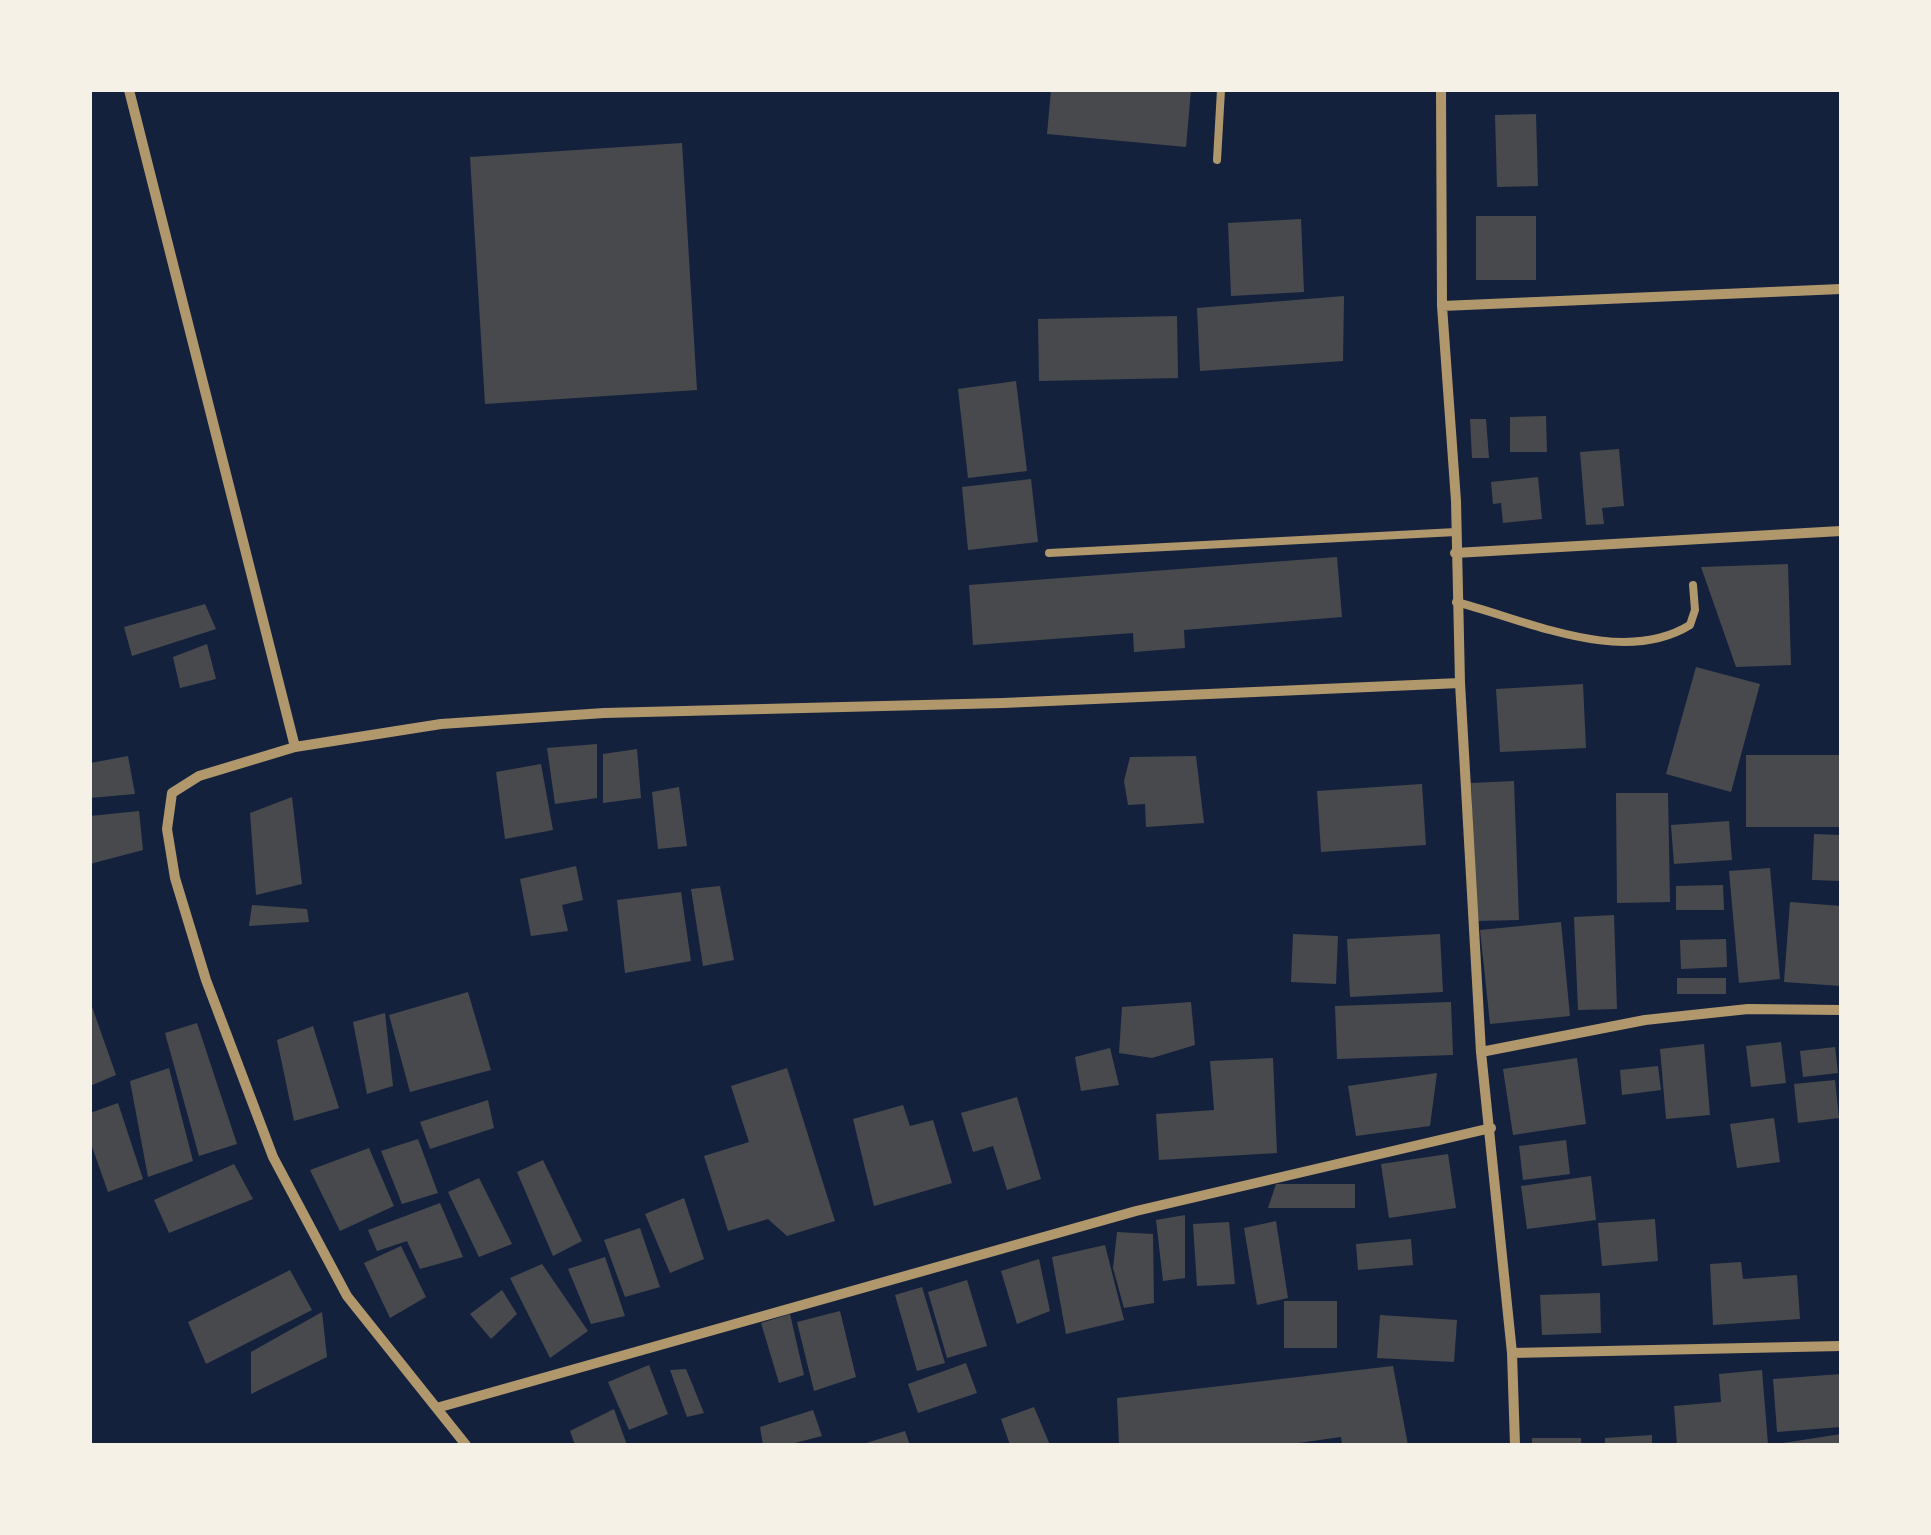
<!DOCTYPE html>
<html>
<head>
<meta charset="utf-8">
<style>
  body { margin:0 }
  #map { position:relative; width:1931px; height:1535px; overflow:hidden; background:#14213d; font-family:"PT Sans",sans-serif }
  canvas { display:block }
  .frame { position:absolute; inset:0; border:92px solid #f6f1e7; pointer-events:none }
</style>
</head>
<body>
<div id="map">
<canvas width="1931" height="1535"></canvas>
<div class="frame"></div>
</div>
<script>
const ctx = document.querySelector('canvas').getContext('2d');
ctx.lineJoin = 'round';
function paint(path, color) { ctx.fillStyle = color; ctx.fill(path, 'evenodd'); }
function strokePath(path, color, width, dash) { ctx.strokeStyle = color; ctx.lineWidth = width; ctx.lineCap = dash ? 'butt' : 'round'; ctx.setLineDash(dash || []); ctx.stroke(path); }
paint(new Path2D(`
  M1051,90H1191L1186,147L1047,134Z
  M1536,114L1538,186L1497,187L1495,115Z
  M682,143L697,390L485,404L470,157Z
  M1476,216H1536V280H1476Z
  M1301,219L1304,292L1231,296L1228,223Z
  M1344,296L1343,361L1200,371L1197,308Z
  M1177,316L1178,378L1039,381L1038,319Z
  M1016,381L1027,471L968,478L958,389Z
  M1546,416L1547,452H1510V417Z
  M1470,419H1486L1489,458H1472Z
  M1619,449L1624,506L1602,508L1604,524L1586,525L1580,452Z
  M1538,477L1542,519L1503,523L1501,503L1493,504L1491,482Z
  M1031,479L1038,542L968,550L962,487Z
  M1337,557L1342,617L1184,630L1185,648L1134,652L1133,633L973,645L969,585Z
  M1788,564L1791,665L1736,667L1701,567Z
  M205,604L216,629L132,656L124,627Z
  M207,644L216,679L180,688L173,657Z
  M1696,667L1760,684L1731,792L1666,774Z
  M1583,684L1586,748L1500,752L1496,689Z
  M597,744V798L555,804L547,748Z
  M637,749L641,798L603,803V754Z
  M1746,755H1841V827H1746Z
  M128,756L135,794L90,798V763Z
  M1196,756L1204,823L1146,827L1145,804L1128,805L1124,781L1130,757Z
  M541,764L553,830L505,839L496,772Z
  M1514,781L1519,920L1476,921L1471,783Z
  M1422,784L1426,845L1321,852L1317,791Z
  M679,787L687,846L658,849L652,792Z
  M1616,793H1668L1670,902L1617,903Z
  M292,797L302,884L256,895L250,813Z
  M139,811L143,850L90,864V816Z
  M1729,821L1732,860L1674,864L1671,825Z
  M1814,834L1841,835V881L1812,880Z
  M576,866L583,900L562,905L568,931L531,936L520,879Z
  M1770,868L1780,979L1739,983L1729,871Z
  M1723,885L1724,910H1676V886Z
  M720,886L734,960L703,966L691,889Z
  M681,892L691,961L625,973L617,900Z
  M1790,902L1841,906V986L1784,982Z
  M252,905L307,909L309,922L249,926Z
  M1614,915L1617,1009L1578,1010L1574,917Z
  M1561,922L1570,1016L1490,1024L1480,930Z
  M1293,934L1338,936L1336,984L1291,982Z
  M1440,934L1443,992L1350,997L1347,939Z
  M1726,939L1727,967L1681,969L1680,940Z
  M1677,978H1726V994H1677Z
  M468,992L491,1070L410,1092L389,1015Z
  M90,1001L116,1075L90,1086Z
  M1191,1002L1195,1045L1152,1058L1119,1053L1122,1007Z
  M1451,1002L1453,1055L1337,1059L1335,1006Z
  M385,1013L393,1086L367,1094L353,1022Z
  M197,1023L237,1144L199,1156L165,1033Z
  M313,1026L339,1108L294,1121L277,1040Z
  M1781,1042L1786,1083L1751,1087L1746,1046Z
  M1704,1044L1710,1115L1666,1119L1660,1049Z
  M1835,1047L1838,1073L1803,1077L1800,1051Z
  M1110,1048L1119,1085L1081,1091L1075,1057Z
  M1273,1058L1277,1153L1159,1160L1156,1114L1214,1110L1210,1061Z
  M1577,1058L1586,1124L1513,1135L1503,1069Z
  M1658,1066L1661,1090L1622,1095L1620,1070Z
  M169,1068L193,1161L148,1177L130,1081Z
  M787,1068L835,1221L787,1236L768,1219L728,1231L704,1156L749,1142L731,1086Z
  M1437,1073L1430,1126L1356,1136L1348,1086Z
  M1835,1080L1839,1118L1798,1123L1794,1084Z
  M1017,1097L1041,1179L1007,1190L993,1146L973,1152L961,1113Z
  M488,1100L494,1128L430,1149L420,1122Z
  M118,1103L143,1179L108,1192L90,1141V1113Z
  M903,1105L910,1126L933,1120L952,1183L874,1206L853,1119Z
  M1774,1118L1780,1162L1737,1168L1730,1124Z
  M418,1139L438,1193L402,1204L381,1151Z
  M1566,1140L1570,1174L1523,1180L1519,1146Z
  M369,1148L394,1206L340,1231L310,1170Z
  M1448,1154L1456,1208L1389,1218L1381,1164Z
  M543,1160L582,1241L553,1256L517,1172Z
  M234,1164L253,1199L169,1233L154,1200Z
  M1591,1176L1596,1220L1527,1229L1521,1186Z
  M479,1178L512,1244L479,1257L448,1192Z
  M1276,1184H1355V1208H1268Z
  M684,1198L704,1259L670,1273L645,1214Z
  M440,1203L463,1257L420,1269L407,1241L377,1251L368,1230Z
  M1185,1215V1278L1163,1281L1156,1220Z
  M1655,1219L1658,1261L1602,1266L1598,1223Z
  M1276,1221L1288,1298L1257,1305L1244,1228Z
  M1229,1222L1235,1284L1197,1286L1193,1224Z
  M640,1228L660,1287L625,1297L604,1240Z
  M1117,1232L1153,1234L1154,1303L1124,1308L1113,1268Z
  M1411,1239L1413,1265L1358,1270L1356,1244Z
  M1105,1245L1124,1320L1066,1334L1052,1257Z
  M401,1246L426,1297L390,1318L364,1263Z
  M605,1257L625,1316L591,1324L568,1269Z
  M1039,1259L1050,1311L1017,1324L1001,1271Z
  M1741,1262L1743,1279L1797,1275L1800,1319L1713,1325L1710,1264Z
  M542,1264L588,1331L550,1358L510,1278Z
  M290,1270L312,1310L206,1364L188,1322Z
  M967,1280L987,1346L947,1358L928,1292Z
  M922,1287L945,1363L917,1371L895,1295Z
  M502,1290L517,1314L491,1339L470,1314Z
  M1600,1293L1601,1333L1542,1335L1540,1295Z
  M1284,1301H1337V1348H1284Z
  M840,1311L856,1377L814,1391L797,1322Z
  M322,1312L327,1357L251,1394V1352Z
  M790,1314L804,1375L779,1383L761,1323Z
  M1380,1315L1457,1320L1454,1362L1377,1358Z
  M966,1363L977,1393L918,1413L908,1384Z
  M649,1365L668,1414L629,1430L608,1382Z
  M1393,1366L1408,1445H1342L1341,1437L1284,1445H1119L1117,1398Z
  M686,1369L704,1413L687,1417L670,1370Z
  M1762,1370L1768,1444L1677,1445L1674,1406L1721,1402L1719,1374Z
  M1841,1374V1427L1777,1432L1773,1379Z
  M1034,1407L1050,1445H1010L1001,1419Z
  M614,1409L627,1445H575L570,1431Z
  M813,1410L822,1436L787,1445H763L760,1427Z
  M905,1431L910,1445H863V1444Z
  M1841,1434V1445H1784L1783,1443Z
  M1652,1435V1445H1605V1438Z
  M1532,1438H1581V1445H1532Z`), '#48494c');
strokePath(new Path2D(`
  M1217,160L1221,90
  M1049,553L1456,532
  M1456,602C1527,620 1622,667 1690,625L1695,610L1693,585`), '#b1986c', 8);
strokePath(new Path2D(`
  M129,90L295,747L441,724L604,713L1003,703L1460,683
  M1441,90L1442,306L1456,501L1460,683L1481,1052L1512,1353L1515,1445
  M1442,306L1841,289
  M1455,553L1841,531
  M295,747L199,776L172,793L167,829L175,878L206,980L273,1157L347,1296L466,1445
  M1481,1052L1645,1020L1748,1009L1841,1010
  M1512,1353L1841,1346
  M440,1407L1136,1211L1491,1128`), '#b1986c', 10);
</script>
</body>
</html>
